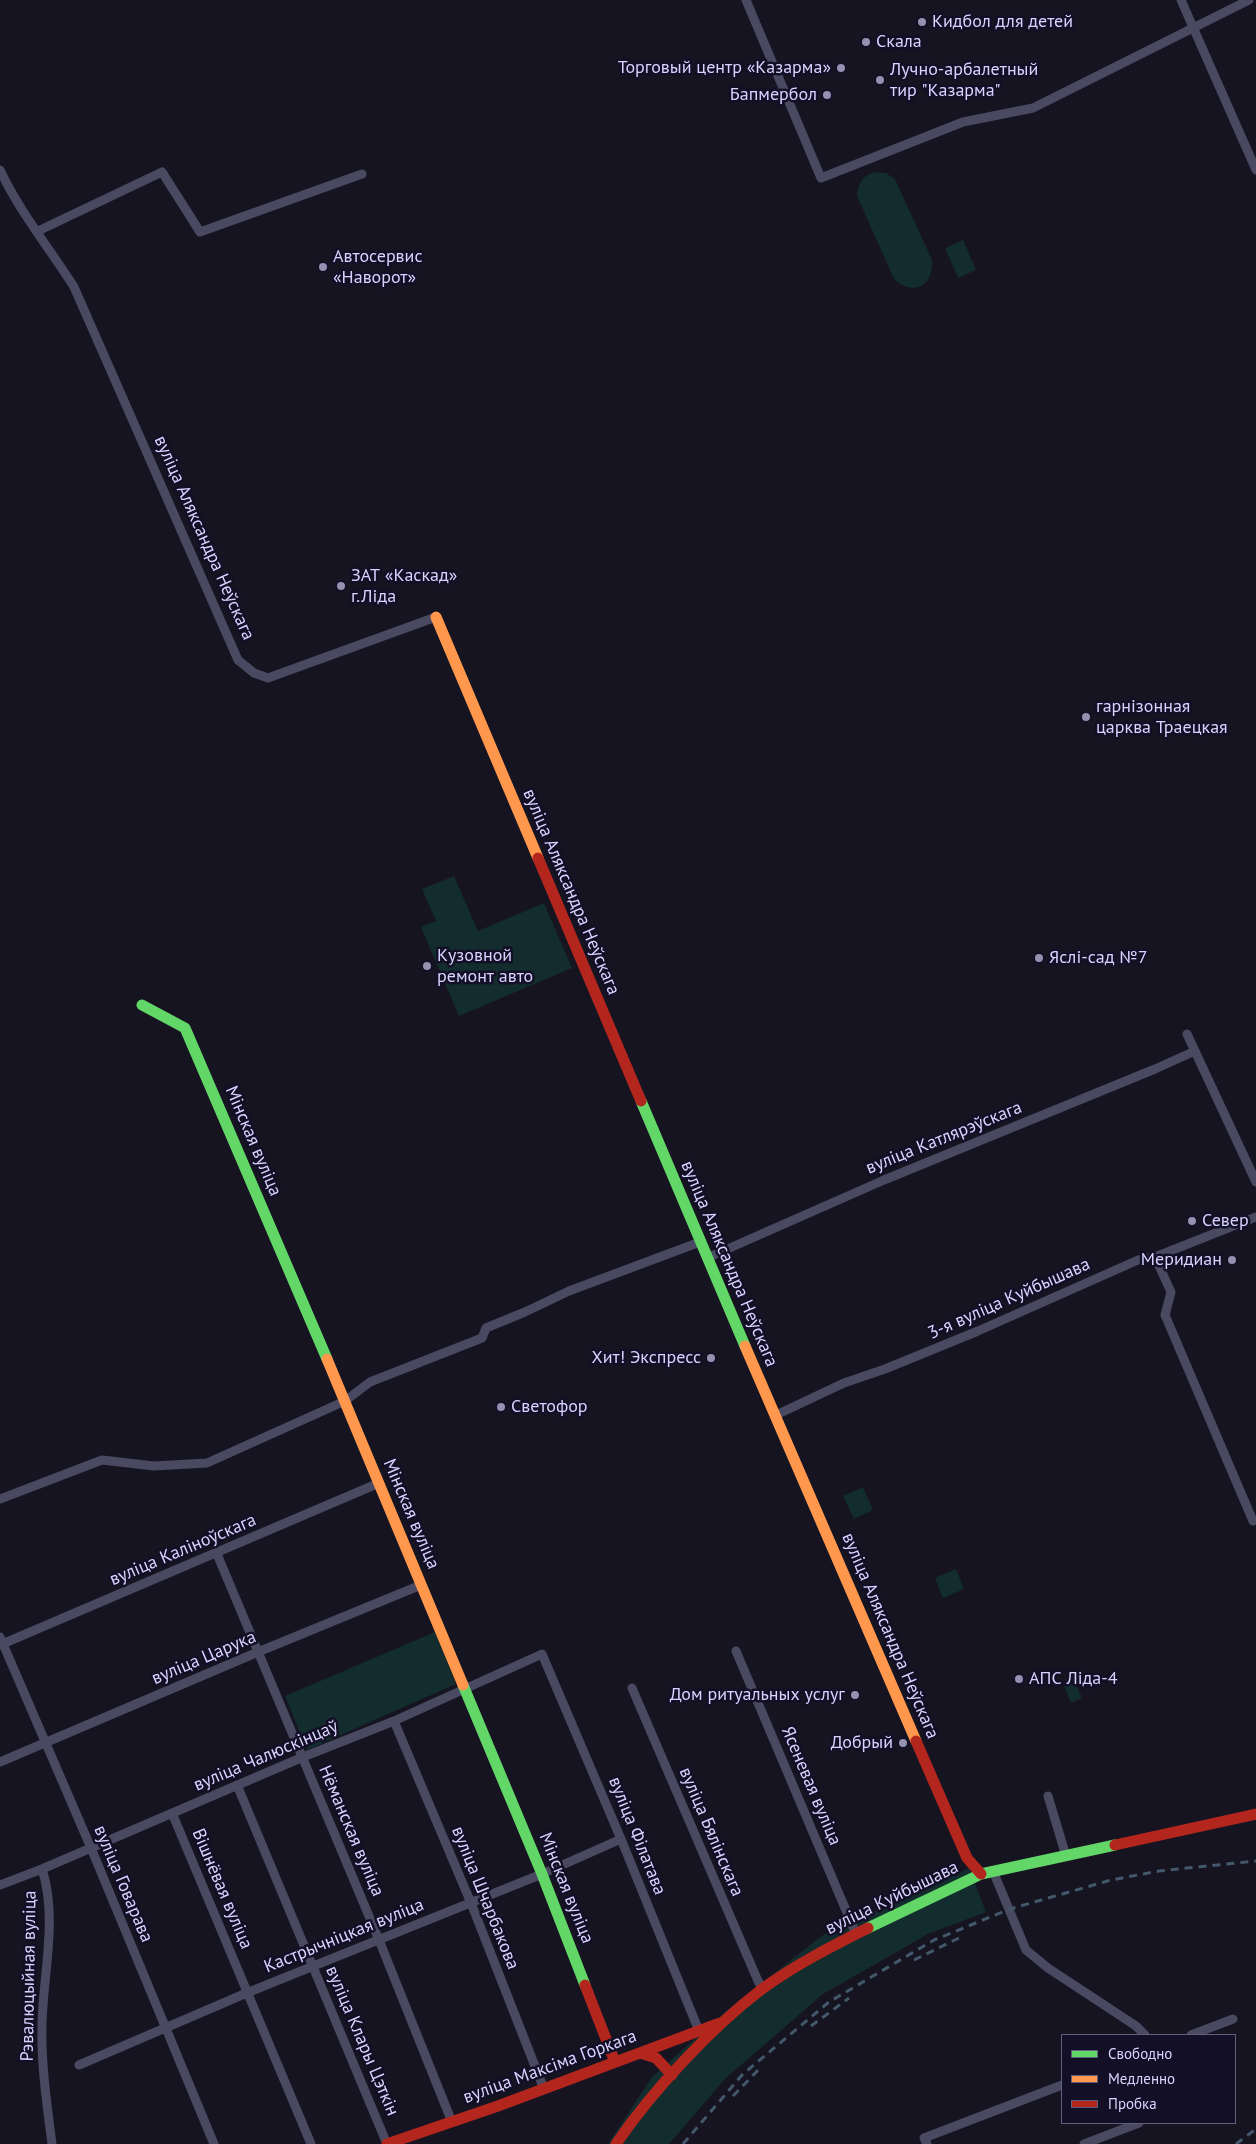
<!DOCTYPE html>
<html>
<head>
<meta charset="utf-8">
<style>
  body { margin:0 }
  #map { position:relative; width:1256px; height:2144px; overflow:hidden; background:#161421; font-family:"PT Sans",sans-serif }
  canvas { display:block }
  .legend { position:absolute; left:1061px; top:2034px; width:175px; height:90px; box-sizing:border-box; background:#130f26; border:1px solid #625e7d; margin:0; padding:6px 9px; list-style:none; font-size:15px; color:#d9d4ff }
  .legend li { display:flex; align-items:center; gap:10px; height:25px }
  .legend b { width:25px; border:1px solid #625e7d }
</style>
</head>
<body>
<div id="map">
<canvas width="1256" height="2144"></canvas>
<ul class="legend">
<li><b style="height:6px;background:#63d668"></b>Свободно</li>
<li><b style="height:6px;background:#ff974d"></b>Медленно</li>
<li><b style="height:6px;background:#b3261e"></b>Пробка</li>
</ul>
</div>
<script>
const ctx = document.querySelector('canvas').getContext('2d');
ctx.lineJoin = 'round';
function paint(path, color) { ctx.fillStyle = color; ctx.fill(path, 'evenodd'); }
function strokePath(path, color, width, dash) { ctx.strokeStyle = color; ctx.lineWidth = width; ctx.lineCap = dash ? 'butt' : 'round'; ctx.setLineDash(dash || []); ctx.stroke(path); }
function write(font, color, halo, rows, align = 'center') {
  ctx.font = font + ' "PT Sans",sans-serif'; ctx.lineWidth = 5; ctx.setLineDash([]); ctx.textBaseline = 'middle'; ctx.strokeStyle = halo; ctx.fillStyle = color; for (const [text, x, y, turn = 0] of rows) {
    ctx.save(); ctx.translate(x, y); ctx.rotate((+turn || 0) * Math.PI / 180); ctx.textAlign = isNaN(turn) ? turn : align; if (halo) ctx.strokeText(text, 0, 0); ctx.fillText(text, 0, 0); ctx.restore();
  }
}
paint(new Path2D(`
  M875,172L886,173L895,179L932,260C934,286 914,297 894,279L857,196C858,183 863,175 875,172Z
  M963,240L976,270L958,278L945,248Z
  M454,876L478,931L544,903L572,968L459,1016L421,927L436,921L422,889Z
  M863,1487L873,1510L854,1519L843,1496Z
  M956,1569L964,1589L943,1598L935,1578Z
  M435,1632L456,1684L307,1750L285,1696Z
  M1073,1677L1082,1698L1071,1703L1064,1686L1070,1684L1068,1679Z
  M969,1868L986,1912L928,1934L823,1994L726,2078L669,2144H608L652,2077L726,2011L823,1935Z`), '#132c2d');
strokePath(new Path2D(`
  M746,0L821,178L963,122L1033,108L1249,0
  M1181,0L1256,170
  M0,170C19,211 50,249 74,287L238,660L254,673L268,678L436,617
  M38,231L162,172L200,232L362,174
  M1187,1034L1256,1182
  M1155,1257L1171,1292L1165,1315L1253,1521
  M707,1258L884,1180L1155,1069L1195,1051
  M776,1415L844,1383L885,1369L978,1331L1138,1260L1155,1257L1256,1217
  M0,1499L102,1460L154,1466L207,1463L345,1401L370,1382L482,1338L486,1328L525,1312L569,1291L700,1242
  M217,1554L379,1940L452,2122
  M0,1637L91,1848L214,2144
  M0,1645L379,1483
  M736,1651L856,1934
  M632,1688L758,1981L763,1989
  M394,1721L471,1903L544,2089
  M0,1762L258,1652L421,1585
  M237,1785L387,2144
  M1048,1796L1066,1856
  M172,1813L311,2144
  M42,1869C58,1918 43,1974 42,2025C41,2065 47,2105 52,2144
  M993,1871L1026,1950L1048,1968L1136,2026L1145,2035
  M0,1885L42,1869L303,1757L394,1721L542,1654L621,1839L699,2031
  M1191,2035L1233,2019
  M79,2065L249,1992L542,1874L621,1839
  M927,2144L924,2138L1062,2085
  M1084,2144L1139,2123`), '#4a4962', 9);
strokePath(new Path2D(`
  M142,1005L185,1028L327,1359
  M641,1101L745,1346
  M463,1685L542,1874L585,1985
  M868,1928L981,1874L1115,1845`), '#63d668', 11);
strokePath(new Path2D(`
  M436,617L538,858
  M745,1346L916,1741
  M327,1359L463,1685`), '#ff974d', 11);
strokePath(new Path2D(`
  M538,858L641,1101
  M916,1741L967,1858L981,1874
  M1115,1845L1256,1814
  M585,1985L615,2062
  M640,2053L656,2058L672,2075
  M387,2144L498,2106L720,2023
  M616,2144C652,2091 711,2028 762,1989C795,1965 832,1946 868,1928`), '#b3261e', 11);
strokePath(new Path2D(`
  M914,1960L963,1936
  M811,2026L849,1998
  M733,2096L761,2067
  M683,2144L742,2075L829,2002L934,1940L1010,1909L1111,1880L1159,1871L1256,1861
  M1236,2144L1256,2129`), '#43596b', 3, [8, 6]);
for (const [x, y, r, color] of [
  [922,22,5,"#9591b1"],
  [866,42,5,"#9591b1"],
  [841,68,5,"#9591b1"],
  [880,80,5,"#9591b1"],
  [827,95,5,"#9591b1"],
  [323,267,5,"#9591b1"],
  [341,586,5,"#9591b1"],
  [1086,717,5,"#9591b1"],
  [1039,958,5,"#9591b1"],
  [427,966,5,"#9591b1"],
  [1192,1221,5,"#9591b1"],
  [1232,1260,5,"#9591b1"],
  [711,1358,5,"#9591b1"],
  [501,1407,5,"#9591b1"],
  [1019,1679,5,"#9591b1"],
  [855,1695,5,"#9591b1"],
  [903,1743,5,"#9591b1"]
]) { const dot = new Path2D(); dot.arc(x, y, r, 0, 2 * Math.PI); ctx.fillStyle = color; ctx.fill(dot); strokePath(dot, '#130f26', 2); }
write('18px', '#d9d4ff', '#130f26', [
  ["Кидбол для детей",932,22],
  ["Скала",876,42],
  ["Торговый центр «Казарма»",831,68,"right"],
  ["Лучно-арбалетный",890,70],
  ["тир \"Казарма\"",890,91],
  ["Бапмербол",817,95,"right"],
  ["Автосервис",333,257],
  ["«Наворот»",333,278],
  ["ЗАТ «Каскад»",351,576],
  ["г.Ліда",351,597],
  ["гарнізонная",1096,707],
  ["царква Траецкая",1096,728],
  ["Кузовной",437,956],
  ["ремонт авто",437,977],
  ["Яслі-сад №7",1049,958],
  ["Север",1202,1221],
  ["Меридиан",1222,1260,"right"],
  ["Хит! Экспресс",701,1358,"right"],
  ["Светофор",511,1407],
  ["АПС Ліда-4",1029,1679],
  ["Дом ритуальных услуг",845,1695,"right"],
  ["Добрый",893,1743,"right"]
], 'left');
write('18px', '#d9d4ff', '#130f26', [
  ["вуліца Аляксандра Неўскага",204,538,66],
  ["вуліца Аляксандра Неўскага",571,892,67],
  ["вуліца Катлярэўскага",944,1138,-22],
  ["Мінская вуліца",253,1141,67],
  ["вуліца Аляксандра Неўскага",729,1264,67],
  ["3-я вуліца Куйбышава",1009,1299,-24],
  ["Мінская вуліца",411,1514,67],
  ["вуліца Каліноўскага",183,1550,-23],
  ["вуліца Аляксандра Неўскага",890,1636,67],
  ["вуліца Царука",204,1658,-23],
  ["вуліца Чалюскінцаў",266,1756,-23],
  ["Ясеневая вуліца",811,1786,67],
  ["Нёманская вуліца",351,1831,67],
  ["вуліца Бялінскага",711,1832,67],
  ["вуліца Філатава",637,1836,68],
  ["вуліца Говарава",123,1884,67],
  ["Мінская вуліца",566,1888,68],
  ["Вішнёвая вуліца",222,1889,67],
  ["вуліца Шчарбакова",485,1898,68],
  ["вуліца Куйбышава",892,1898,-26],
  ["Кастрычніцкая вуліца",344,1936,-22],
  ["Рэвалюцыйная вуліца",29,1976,-89],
  ["вуліца Клары Цэткін",362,2041,67],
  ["вуліца Максіма Горкага",550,2067,-20]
]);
</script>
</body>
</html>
